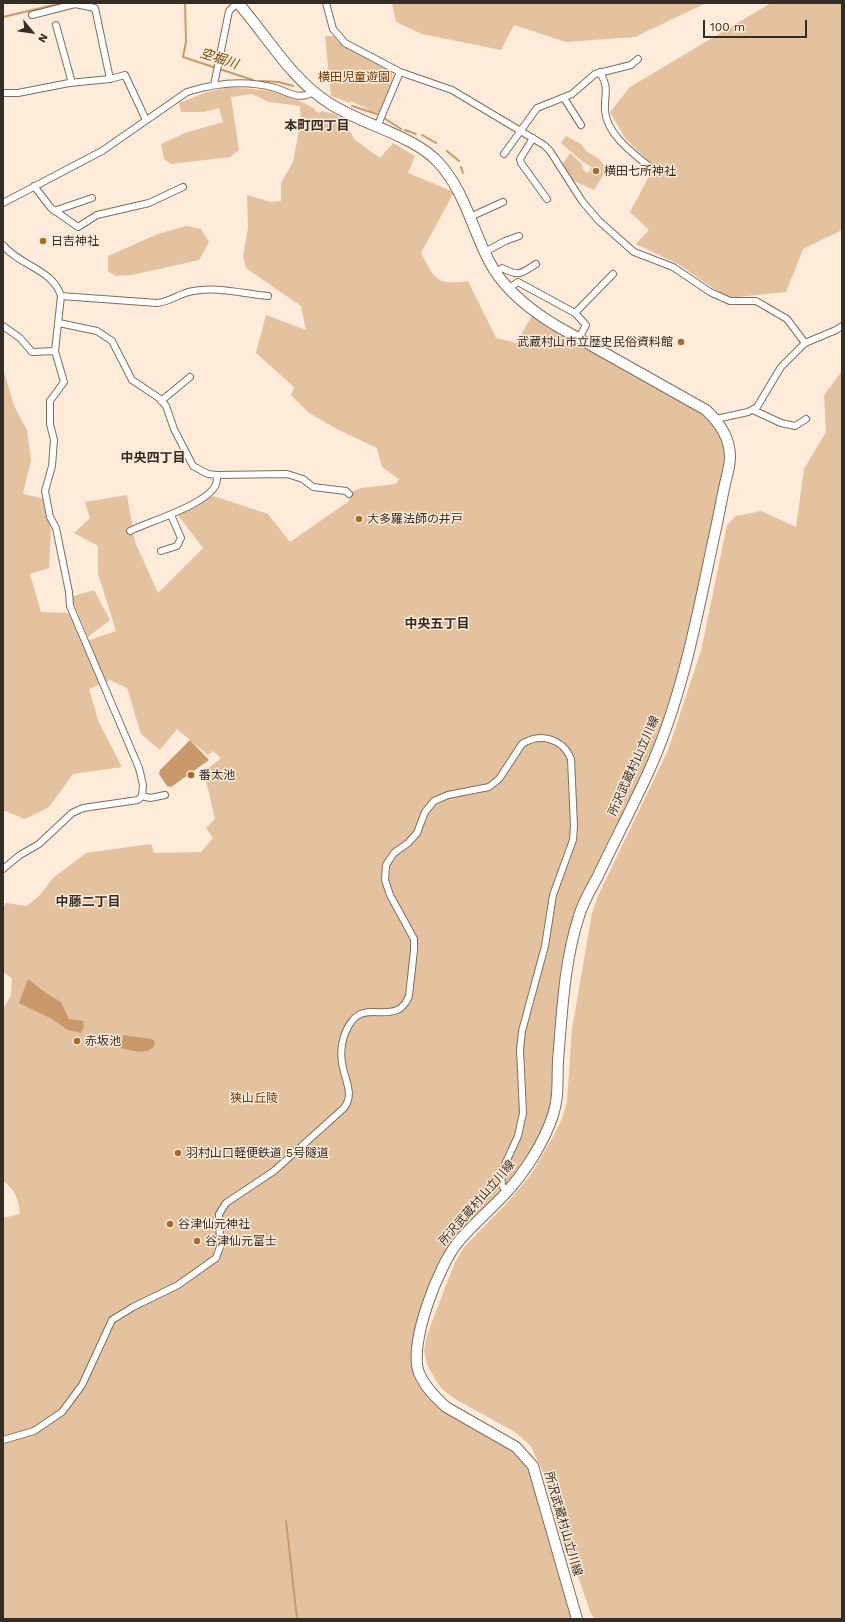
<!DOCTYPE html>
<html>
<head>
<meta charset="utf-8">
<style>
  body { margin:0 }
  #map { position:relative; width:845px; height:1622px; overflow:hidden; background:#ffebd9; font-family:"Work Sans",sans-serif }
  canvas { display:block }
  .frame { position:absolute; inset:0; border:4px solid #342d26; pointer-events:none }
  .north { position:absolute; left:12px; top:12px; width:40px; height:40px; -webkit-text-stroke:3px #ffebd9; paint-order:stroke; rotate:119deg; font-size:11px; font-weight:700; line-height:16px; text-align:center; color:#342d26 }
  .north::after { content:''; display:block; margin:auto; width:14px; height:18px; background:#342d26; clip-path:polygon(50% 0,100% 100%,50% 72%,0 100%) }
  .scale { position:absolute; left:703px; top:20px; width:104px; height:18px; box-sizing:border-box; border:2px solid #342d26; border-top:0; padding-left:5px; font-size:12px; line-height:14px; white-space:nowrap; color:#342d26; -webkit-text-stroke:3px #ffebd9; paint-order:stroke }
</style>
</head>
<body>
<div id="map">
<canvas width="845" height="1622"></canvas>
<div class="frame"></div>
<div class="north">N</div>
<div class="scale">100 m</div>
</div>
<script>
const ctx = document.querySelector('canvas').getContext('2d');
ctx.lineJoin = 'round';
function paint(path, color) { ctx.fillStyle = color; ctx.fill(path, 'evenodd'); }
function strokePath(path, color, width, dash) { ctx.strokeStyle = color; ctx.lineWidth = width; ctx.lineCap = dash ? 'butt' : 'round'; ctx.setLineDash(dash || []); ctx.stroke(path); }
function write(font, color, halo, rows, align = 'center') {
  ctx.font = font + ' "Work Sans","Noto Sans JP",sans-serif'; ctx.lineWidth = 3; ctx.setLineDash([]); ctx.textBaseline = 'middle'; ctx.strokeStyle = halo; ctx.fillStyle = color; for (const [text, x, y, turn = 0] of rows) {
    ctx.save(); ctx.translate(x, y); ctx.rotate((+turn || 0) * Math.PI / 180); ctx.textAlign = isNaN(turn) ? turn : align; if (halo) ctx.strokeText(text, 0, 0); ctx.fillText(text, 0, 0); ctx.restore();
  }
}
paint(new Path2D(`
  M392,3H706L635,37L566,42L514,25L501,50L422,34L396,22Z
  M771,3L842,4V230L803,249L786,292L728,298L678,264L636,244L649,230L630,212L654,167L625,138L610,112L630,87Z
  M325,36H334L337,41L342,44L391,70C397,82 384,100 379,113L371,111L351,101L350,103L331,96Z
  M226,88C260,88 285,91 315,109V111L320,113L321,111L334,114L350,123L348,128L355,140L380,158L393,143L415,156L408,173L454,192L421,253C435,279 436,286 468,281L496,338L525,345L522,333L534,312L706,410L728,446L672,712L579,915L568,964L557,1100L527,1166L449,1256L417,1343L428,1389L525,1455L577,1619H3V1218L20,1214C19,1200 15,1189 3,1181V1009L11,995L12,978L3,972V908L6,903L27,906L40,895L53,878L86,853L151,844L154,853L201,852L213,838L206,828L215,819L204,772L221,758L213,751L208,755L177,729L160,750L141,734L127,688L110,680L89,689L99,723L122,767L73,774L49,807L25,819L3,810V368L14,406L27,430L31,460L23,494L45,499L51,530L49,568L30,574L41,612L68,613L86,641L116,631L98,574V546L74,533L90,518L85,502L127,495L135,542L158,593L203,548L177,514L213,496L268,514L290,542L349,501L351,492L361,488L396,484L399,479L382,467L377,448L337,429L309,413L291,395L294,387L256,353L266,315L306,330L301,306L246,268L243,256L248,227L247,195L271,202L281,201V183L293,162L301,120L300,106L269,102L252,94L231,97L239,150L230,157L171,164L164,159L161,144L185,133L223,122L219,108L204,112H181L179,103L207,92Z
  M566,136L581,144L586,151L599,159L607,169L594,190L572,180L562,165L570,153L582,164L583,170L588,173L592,167L583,162L561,143Z
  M186,226L201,229L209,242L199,260L132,275L116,276L108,271V256L158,234Z
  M842,371V1619H595L591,1614L567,1544L559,1531L546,1479L531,1446L515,1432L455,1399L442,1389L435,1379L427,1364L424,1351L427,1335L455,1262L465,1246L508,1202L532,1173L555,1133L563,1116L567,1101L572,1029L592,913L597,898L668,750L701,651L727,525L736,516L761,511L796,527L804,469L826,432L824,395Z
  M94,590L110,620L88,637L71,597Z`), '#e4c19f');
paint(new Path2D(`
  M190,740L209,760L171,787L167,786L159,774L160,770Z
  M28,979L46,993L61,1002L69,1019L83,1021L84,1027L81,1033L68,1030L52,1019L19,1003Z
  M123,1035L151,1039L154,1040L155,1044C150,1057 130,1050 121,1048Z`), '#ca996b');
strokePath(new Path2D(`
  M185,3L186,42L183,57L253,80
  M3,17L62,3
  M260,81L279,82L293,86
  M352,106L377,114
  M384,118L401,129
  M405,130L416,134
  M422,135L436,143
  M447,151L459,161
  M461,167L463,173
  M286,1521L297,1619`), '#ca996b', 2);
const street = new Path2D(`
  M326,3L333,29L345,43L400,72L452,90L544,145L550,151L582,201L599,221L634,252L673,267L710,292L730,301H756L787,319L805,343
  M32,15L75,4L95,8L110,79
  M56,25L72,83
  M600,72C610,91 604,92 605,111C607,135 634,154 651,168
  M214,85L229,11L237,3
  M3,93H18L69,83L110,79L125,75L146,120
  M564,98L581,125
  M377,127L400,72
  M533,138L520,159L521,163L547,199
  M504,154L537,108L572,94L595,74L631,65L638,59
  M34,186L51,208L78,227L97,215L149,203L183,187
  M3,203L102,151L187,92C216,83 246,80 275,88C289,92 299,101 313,92
  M54,211L92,198
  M470,217L503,202
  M3,245C18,265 53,269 61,296L55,351L64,382L50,401V424L54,440L52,466L45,491L50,517L56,528L69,592L70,606L139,768L143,785L142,796L138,800L83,808L72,813L39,844L20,855L3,869
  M485,252L505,241L519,236
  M496,272L502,268C520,277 520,274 536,264
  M509,288L518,282L575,313L613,274
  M61,296L157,303C170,302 180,293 193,291C216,286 244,294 268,296
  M575,313L586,325L579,338
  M59,323L97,331L112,341L132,380L159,398L166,406L174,429L193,466L208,474L217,475L287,474L303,479L313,487L346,491L349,494
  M3,326L20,338L32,352L55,351
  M161,401L190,377
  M753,410L781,423L795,426L806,419
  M716,419L748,412L757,407L781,367L805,343L836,330L842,326
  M130,531C148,522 209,504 216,484C217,482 217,478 217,475
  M161,551L177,546L181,538L171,515
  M142,796L150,798L165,795
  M3,1440L34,1431L62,1412L82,1385L112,1320L133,1307L178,1285L216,1258L220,1247L219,1214L226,1203L274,1171L344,1108C354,1095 346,1082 343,1068C339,1052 342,1034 352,1021C367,1000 397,1027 409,996L414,950V939L390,895L385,880L386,865L394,853L408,843L417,833L425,812L434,801L448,795L489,787L499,779L522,744C541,732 563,739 571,759L574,826L573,840L553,895L545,946L522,1031L520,1050L523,1113L518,1136L501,1173L502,1185L506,1192`);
const primary = new Path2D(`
  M238,3C267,36 291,79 329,103C360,124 413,135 438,162C464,190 472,228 489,261C503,289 529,309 555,325L706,410C719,422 730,438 730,457C730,466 727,475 725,484C721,502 718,520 714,537C697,617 682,699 648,773C632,808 614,842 598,876C591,889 583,902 579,916C564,962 562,1013 558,1061C557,1080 559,1097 553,1115C544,1143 525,1172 505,1194C490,1210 473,1224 459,1241C439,1264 408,1344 419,1373C425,1387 435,1397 446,1407L516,1447L533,1466L577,1619`);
strokePath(street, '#7f6e5e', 8);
strokePath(primary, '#7f6e5e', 12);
strokePath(street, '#fff', 6);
strokePath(primary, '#fff', 10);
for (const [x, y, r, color] of [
  [596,171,4,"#a66b2b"],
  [43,241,4,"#a66b2b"],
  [681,342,4,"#a66b2b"],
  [359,519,4,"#a66b2b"],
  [191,775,4,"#a66b2b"],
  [77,1041,4,"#a66b2b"],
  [178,1153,4,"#a66b2b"],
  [170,1224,4,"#a66b2b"],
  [197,1241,4,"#a66b2b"]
]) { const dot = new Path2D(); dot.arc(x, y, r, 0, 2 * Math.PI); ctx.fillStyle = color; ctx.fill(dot); strokePath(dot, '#ffebd9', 1.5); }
write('12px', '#6a3c00', '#ffebd9', [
  ["横田児童遊園",354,77],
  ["狭山丘陵",254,1098]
]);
write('12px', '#342d26', '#ffebd9', [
  ["横田七所神社",604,171],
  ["日吉神社",51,241],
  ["武蔵村山市立歴史民俗資料館",673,342,"right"],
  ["大多羅法師の井戸",367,519],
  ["番太池",199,775],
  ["赤坂池",85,1041],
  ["羽村山口軽便鉄道 5号隧道",186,1153],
  ["谷津仙元神社",178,1224],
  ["谷津仙元富士",205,1241]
], 'left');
write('12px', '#342d26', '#ffebd9', [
  ["所沢武蔵村山立川線",634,766,-66],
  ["所沢武蔵村山立川線",477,1203,-49],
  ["所沢武蔵村山立川線",563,1524,74]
]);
write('italic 13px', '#714308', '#ffebd9', [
  ["空堀川",219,59,18]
]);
write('bold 13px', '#342d26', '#ffebd9', [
  ["本町四丁目",317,126],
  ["中央四丁目",153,458],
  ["中央五丁目",437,624],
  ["中藤二丁目",88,902]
]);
</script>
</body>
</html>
